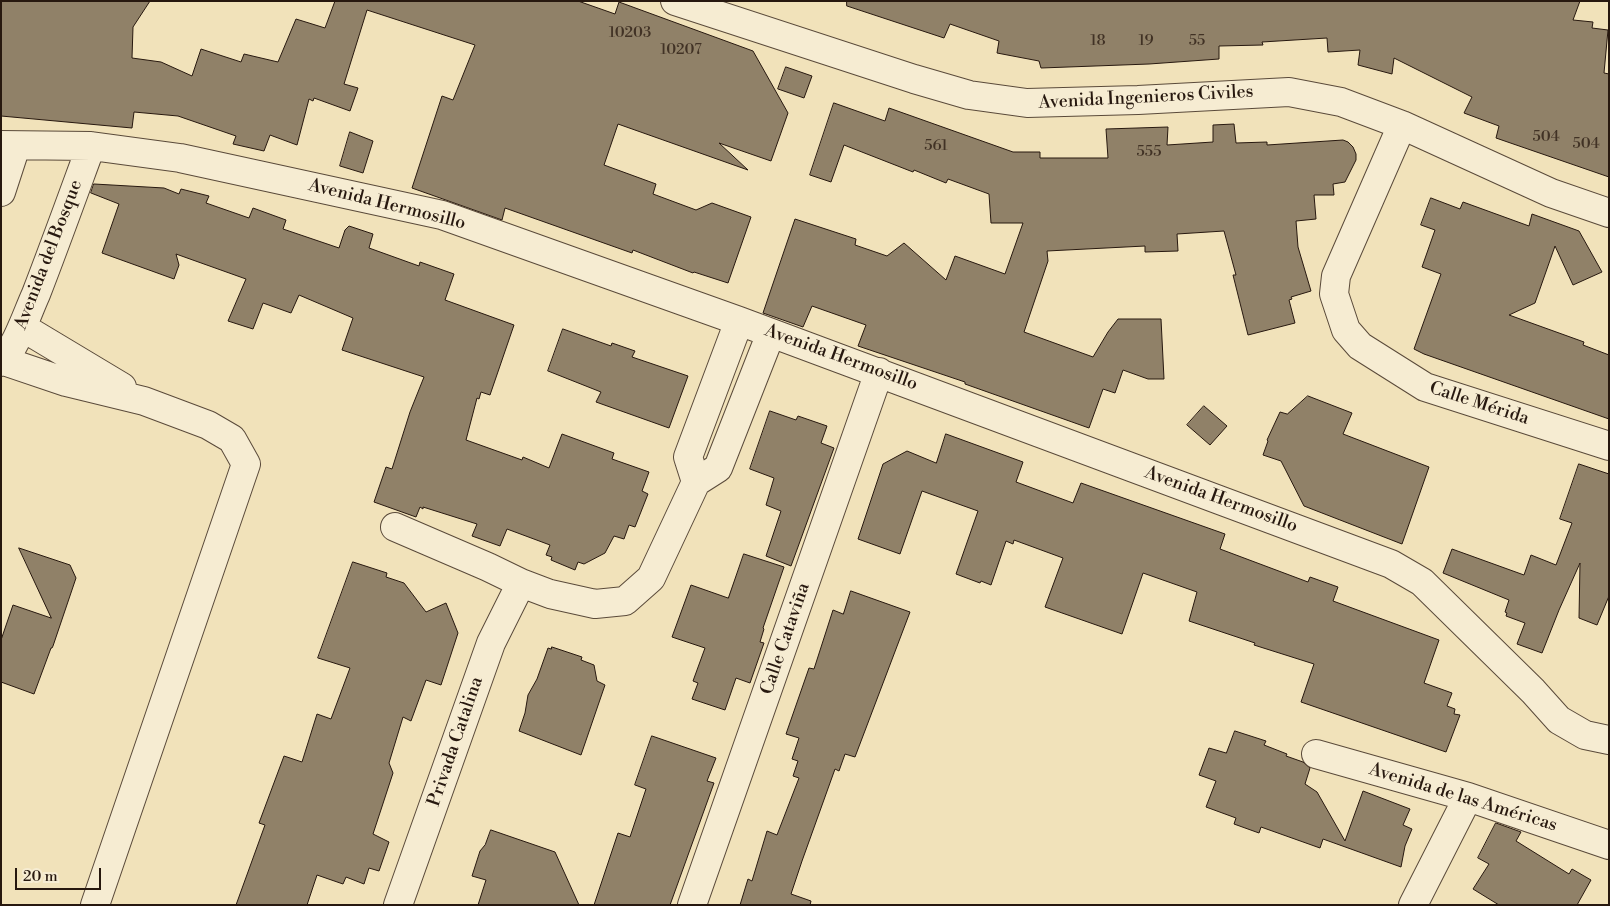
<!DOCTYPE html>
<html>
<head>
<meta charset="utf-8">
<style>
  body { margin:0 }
  #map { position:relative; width:1610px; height:906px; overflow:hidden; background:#f1e2ba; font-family:"Libre Bodoni",serif }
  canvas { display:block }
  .frame { position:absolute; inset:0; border:2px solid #27180f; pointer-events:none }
  .scale { position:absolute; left:15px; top:868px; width:86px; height:22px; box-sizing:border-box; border:2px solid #27180f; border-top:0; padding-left:6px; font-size:15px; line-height:18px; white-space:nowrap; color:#27180f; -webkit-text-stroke:4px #f6ecd2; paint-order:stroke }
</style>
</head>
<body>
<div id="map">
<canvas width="1610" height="906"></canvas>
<div class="frame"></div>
<div class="scale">20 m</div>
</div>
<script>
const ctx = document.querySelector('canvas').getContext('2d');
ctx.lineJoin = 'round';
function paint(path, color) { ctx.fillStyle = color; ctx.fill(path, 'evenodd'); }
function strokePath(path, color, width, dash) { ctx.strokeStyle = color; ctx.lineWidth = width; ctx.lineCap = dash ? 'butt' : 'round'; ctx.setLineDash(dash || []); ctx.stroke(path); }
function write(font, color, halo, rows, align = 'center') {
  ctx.font = font + ' "Libre Bodoni",serif'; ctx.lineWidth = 4; ctx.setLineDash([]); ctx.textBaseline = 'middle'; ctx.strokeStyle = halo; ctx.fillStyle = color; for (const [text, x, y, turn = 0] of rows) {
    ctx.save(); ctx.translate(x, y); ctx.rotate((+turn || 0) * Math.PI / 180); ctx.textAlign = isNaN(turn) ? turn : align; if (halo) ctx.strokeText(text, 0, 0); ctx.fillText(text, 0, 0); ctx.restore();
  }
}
const building = new Path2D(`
  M1,1H150L133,27L132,58L161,62L192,76L201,49L241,62L244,54L278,62L296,19L325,28L335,1H578L615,14L619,2L753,51L788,113L771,161L719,143L748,170L618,124L604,165L656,184L653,194L696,210L712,203L751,217L728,283L694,272L693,273L633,250L632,253L505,208L502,220L412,188L442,96L453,100L475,45L367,10L344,84L358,88L350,111L314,98L313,101L309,99L297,145L270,135L264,151L233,144L236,136L178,116L134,112L132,128L1,116Z
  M847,1H1580L1573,20L1593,22L1592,28L1608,30L1604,73L1609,74V177L1496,138L1499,126L1464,113L1472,97L1394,58L1392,74L1358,65L1360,50L1328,52L1327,38L1262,42L1263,45L1219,46V59L1149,64L1041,68L1039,61L997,53L999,41L950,24L944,38L847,6Z
  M786,67L812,76L804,98L778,89Z
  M834,103L885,121L889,108L1013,152H1040V158H1108L1106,129L1168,127L1167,145L1213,142V125L1234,124L1236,143L1267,142V145L1343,140L1348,142L1353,147L1356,154V160L1345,182L1333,184L1334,195H1314L1316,219L1296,221L1298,247L1311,291L1291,297L1292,299L1289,300L1295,323L1248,335L1233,275H1236L1224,231L1177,234L1178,251L1145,252V246L1047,251L1048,261L1024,332L1093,357L1108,332L1118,319H1161L1164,379H1148L1123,370L1115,393L1103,389L1089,428L965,384V382L858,346L866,325L812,306L803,327L763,313L795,219L856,239L855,245L887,256L904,243L946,280L955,256L1005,274L1023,223H991L989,194L948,179L946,183L914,170L913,172L844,145L831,182L810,175Z
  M350,132L373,141L363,173L340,166Z
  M94,184L164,188L179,194L181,189L209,196L206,203L249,218L253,208L286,220L283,229L339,248L345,230L349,226L373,234L369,248L419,266L420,262L454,274L445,300L514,325L490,395L481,392L479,399L477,398L466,440L522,460L523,457L549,468L562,434L614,453L612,459L649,472L642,491L648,494L635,527L629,525L624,539L614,536L605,553L584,564L578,562L575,570L551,560L552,557L546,555L550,545L507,529L500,546L472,536L477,524L423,507V509L420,507L416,517L374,502L386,467L392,469L410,412L424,377L342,350L353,318L299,295L291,313L263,303L253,329L228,321L246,279L176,254L179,265L174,279L102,253L119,204L91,193Z
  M1431,198L1460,209L1463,202L1529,226L1532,214L1579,231L1602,272L1573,285L1555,246L1535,303L1509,315L1584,342L1583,345L1609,355V419L1424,354L1414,349L1441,274L1422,267L1435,230L1421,225Z
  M563,329L611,346L612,343L635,351L632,357L688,376L669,428L596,402L601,392L548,371Z
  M1308,396L1352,413L1343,434L1429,467L1402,544L1304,506L1281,461L1263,455L1268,441L1267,440L1280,412L1287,414Z
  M1204,406L1227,426L1210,445L1187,425Z
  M770,411L796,420L798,416L827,426L821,443L834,448L791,566L766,556L781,511L766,505L774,478L750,469Z
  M946,434L1023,462L1016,482L1073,503L1081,483L1225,534L1220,549L1308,582L1310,577L1338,587L1333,601L1439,640L1424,683L1452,693L1447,706L1455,709L1454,714L1460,715L1446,752L1301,702L1314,664L1254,645L1255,643L1189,621L1197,592L1143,573L1122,634L1045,607L1063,558L1014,540L1013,544L1006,541L991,585L981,581L980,583L956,574L978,511L922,491L900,554L858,539L883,464L907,451L936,463Z
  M1579,464L1609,474V596L1597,625L1579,618L1580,563L1559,610L1542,653L1517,644L1525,623L1506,616L1507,613L1505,612L1509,600L1443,573L1452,549L1524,575L1531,555L1556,565L1572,523L1560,519Z
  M19,548L70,565L76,578L53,646L52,648H51L34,694L1,682V640L13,605L51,618Z
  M744,554L784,567L763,628L764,629L760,642L764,643L750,683L736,678L725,710L692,699L698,683L693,681L705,648L672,637L691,585L728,598Z
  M353,562L387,573L386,577L404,583L426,612L446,603L458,633L441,685L426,680L411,721L403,717L389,763L393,773L373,834L389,842L379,871L369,868L364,884L346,877L343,884L317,875L307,905H236L265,825L259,823L284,756L302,762L317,714L331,719L350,668L318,658Z
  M851,591L910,612L855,757L845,754L839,771L835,769L802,861L791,894L811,901L810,905H740L748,879L752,881L767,831L777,835L799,778L793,776L798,761L792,759L799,738L786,734L809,668L814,669L833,610L843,614Z
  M552,647L582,657L581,660L594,665L597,681L605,685L581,755L519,731L525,713L528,695L537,679L548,648L551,649Z
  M1235,731L1266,741L1264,745L1287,754L1286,756L1303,762L1310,768L1305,784L1317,792L1345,841L1363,791L1410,809L1403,825L1412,829L1405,846L1401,867L1323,839L1320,848L1261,827L1259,833L1234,824L1236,818L1206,807L1216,781L1199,775L1209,748L1226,753Z
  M652,736L716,758L707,781L714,783L670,905H594L618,833L630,837L646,789L635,785Z
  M1496,823L1521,832L1516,841L1569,874L1572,869L1591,880L1577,905H1499L1473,889L1489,864L1478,858Z
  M491,830L555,852L579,905H478L486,880L472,876L480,851L485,845Z`);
paint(building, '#908168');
strokePath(building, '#27180f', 1);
const minor = new Path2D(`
  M675,1L914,79L969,95L1027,103L1138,100L1289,92L1341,102L1402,125L1551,193L1609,213
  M1402,125L1336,276L1334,294L1346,330L1360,346L1425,387L1609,446
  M1,145L91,146L180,158L442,215L739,321L1391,564L1422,582L1533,691L1559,720L1585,735L1609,740
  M1,192L16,146
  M22,327L122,387
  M1,360L66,382L144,401L208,425L232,439L246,464L95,905
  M1,362C18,344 26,316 36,294C55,245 73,195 91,146
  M696,482L688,457L739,321
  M395,527L488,567L521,583
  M1316,754L1468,797L1609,845
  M398,905L491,643L521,583L550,594L595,604L625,601L651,578L696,482L718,468L771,333
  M692,905L879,372
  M1413,905L1468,797`);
strokePath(minor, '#5a4a3a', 30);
strokePath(minor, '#f6ecd2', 28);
write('15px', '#413225', null, [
  ["10203",630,33],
  ["18",1098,41],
  ["19",1146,41],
  ["55",1197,41],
  ["10207",681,50],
  ["504",1546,137],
  ["504",1586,144],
  ["561",936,146],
  ["555",1149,152]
]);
write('18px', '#27180f', '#f6ecd2', [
  ["Avenida Ingenieros Civiles",1146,98,-3],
  ["Avenida Hermosillo",387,205,14],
  ["Avenida del Bosque",49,255,-69],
  ["Avenida Hermosillo",841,358,20],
  ["Calle Mérida",1479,404,18],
  ["Avenida Hermosillo",1221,500,20],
  ["Calle Cataviña",786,639,-71],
  ["Privada Catalina",456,742,-71],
  ["Avenida de las Américas",1463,798,17]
]);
</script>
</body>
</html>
